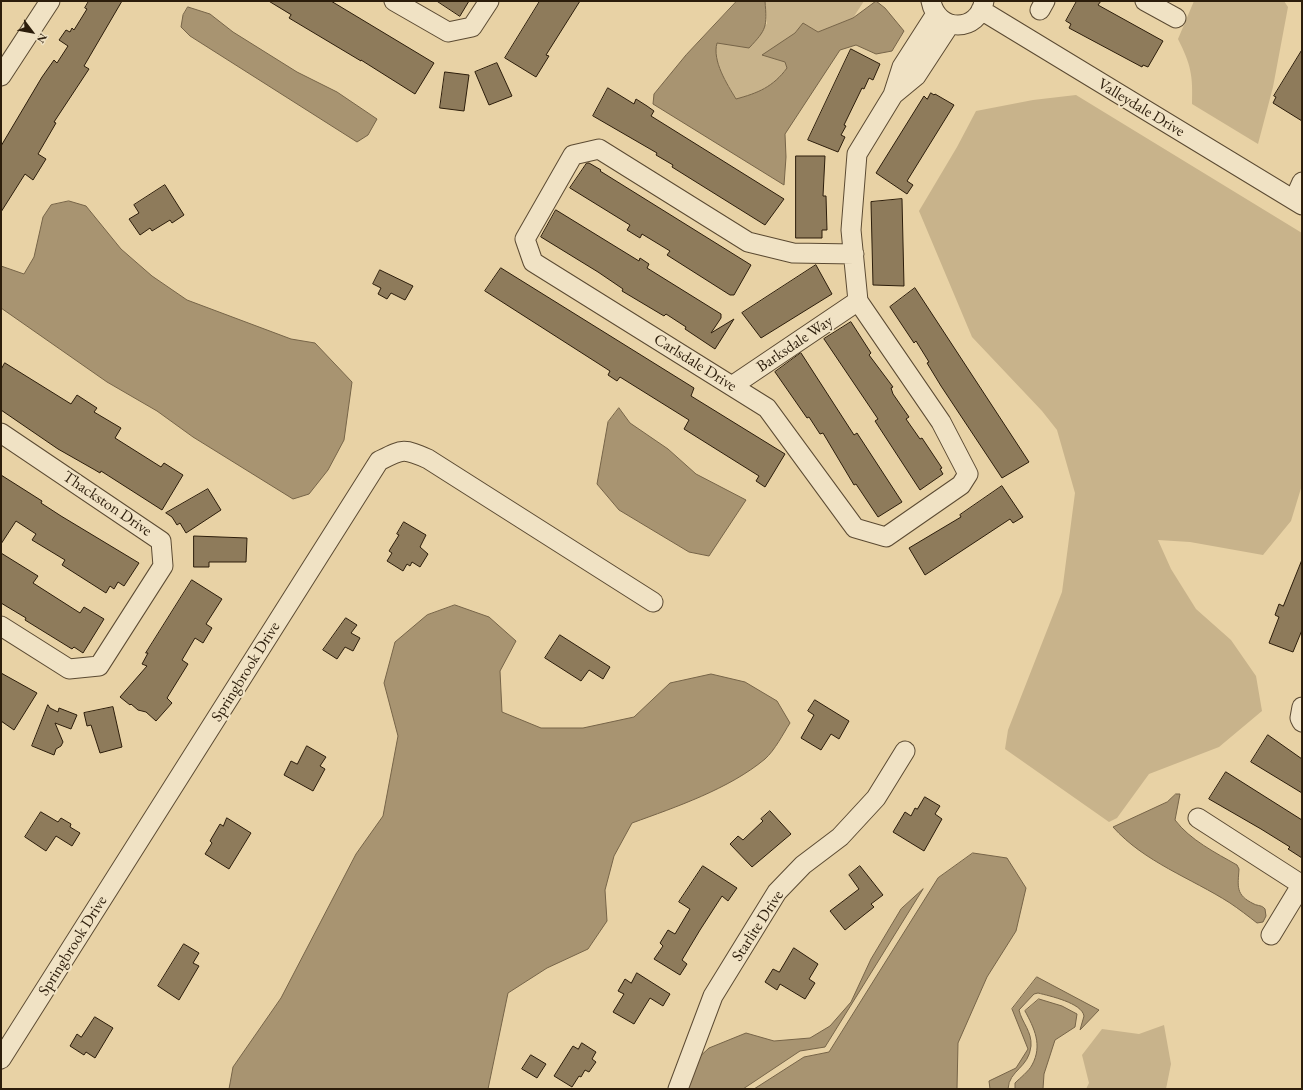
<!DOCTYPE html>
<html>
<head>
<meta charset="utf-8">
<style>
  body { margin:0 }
  #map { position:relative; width:1303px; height:1090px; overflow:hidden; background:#e8d2a5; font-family:"EB Garamond",serif }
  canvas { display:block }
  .frame { position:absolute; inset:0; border:2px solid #2c1d0b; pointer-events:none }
  .north { position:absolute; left:12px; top:12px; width:40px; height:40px; -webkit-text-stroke:3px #f0e2c4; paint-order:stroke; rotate:122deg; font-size:11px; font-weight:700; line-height:16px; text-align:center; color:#2c1d0b }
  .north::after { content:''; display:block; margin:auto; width:14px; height:18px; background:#2c1d0b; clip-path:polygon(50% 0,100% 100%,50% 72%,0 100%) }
</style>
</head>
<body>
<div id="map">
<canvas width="1303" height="1090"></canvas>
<div class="frame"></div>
<div class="north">N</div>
</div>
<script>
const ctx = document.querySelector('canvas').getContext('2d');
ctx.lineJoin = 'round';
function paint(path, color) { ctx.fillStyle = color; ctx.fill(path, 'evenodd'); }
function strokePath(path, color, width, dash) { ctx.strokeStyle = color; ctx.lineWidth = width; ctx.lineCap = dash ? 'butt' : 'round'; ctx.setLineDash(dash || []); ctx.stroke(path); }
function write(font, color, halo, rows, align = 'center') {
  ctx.font = font + ' "EB Garamond",serif'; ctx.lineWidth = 4; ctx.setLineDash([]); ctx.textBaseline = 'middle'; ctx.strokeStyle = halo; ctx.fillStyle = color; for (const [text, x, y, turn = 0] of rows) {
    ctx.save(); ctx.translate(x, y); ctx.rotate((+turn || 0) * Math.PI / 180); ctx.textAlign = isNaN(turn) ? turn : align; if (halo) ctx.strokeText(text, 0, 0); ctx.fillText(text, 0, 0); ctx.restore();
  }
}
paint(new Path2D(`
  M765,1H864L853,18L818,32L803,23L795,33L763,55L785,62L787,68L777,82L753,94L736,99C727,83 712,62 717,43L767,24Z
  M1194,1H1284L1288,7L1273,87L1258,144L1192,104C1193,75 1191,65 1178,39Z
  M1076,95L1302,233V485L1291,521L1263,555L1190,542L1158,540L1171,569L1196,609L1231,640L1256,676L1262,711L1219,747L1149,774L1117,818L1109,822L1005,749L1008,730L1062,592L1075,493L1057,430L1042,411L972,337L919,211L957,147L976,111L1033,100Z
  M1164,1025L1171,1064L1166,1089H1086L1089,1083L1082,1055L1102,1029L1139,1034Z`), '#c8b38b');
const water = new Path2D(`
  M737,1H765C767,27 767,29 749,48L717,43C712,61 727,84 736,99C758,93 773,87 787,68L785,62L762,55L795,33L803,23L818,32L853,18L876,1L885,8L904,31L892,51L876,54L856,45L840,50L785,134L786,157L784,185L653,104L654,94L686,55Z
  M188,7L210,14L233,32L297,72L337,92L377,119L368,135L357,142L190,36L181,27L183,15Z
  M69,201L86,206L121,249L152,276L187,300L291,339L315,343L352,382L344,440L328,470L309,494L293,499L193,437L157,411L107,382L1,308V266L24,274L34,257L43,217L51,205Z
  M619,408L630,423L668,449L696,474L746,500L709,556L689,552L619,510L597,484L608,422Z
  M455,605L489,617L516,641L500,671L502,712L541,728H583L634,717L670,683L711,674L745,682L777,701L790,723C783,734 775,750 765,759C729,789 676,807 632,823L614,856L605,890L607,921L588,949L547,968L508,993L488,1089H229L233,1067L281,998L356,854L383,816L398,736L384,683L395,642L427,615Z
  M1176,794H1180L1175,820C1190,840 1216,853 1237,865L1239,869C1238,886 1235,895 1254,904C1258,906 1262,905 1265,909L1266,916L1263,922L1257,923C1248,916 1239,909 1230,903C1191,878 1144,862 1113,827L1167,802Z
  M973,853L1007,858L1026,888L1016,931L987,977L958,1043L957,1089H754L804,1057L829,1052L938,878Z
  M923,889L825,1047L800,1051L743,1089H686L696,1060L709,1048L746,1033L774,1041L810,1038L830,1026L851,1002L871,959L901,909Z
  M1037,977L1099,1010L1080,1030L1084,1016C1082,1003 1050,996 1038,993L1034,994L1019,1010C1022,1023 1032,1031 1031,1046C1029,1068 1009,1070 1008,1089H990L989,1081L1016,1068L1028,1049L1012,1009Z
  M1039,999L1062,1006L1077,1014L1075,1027L1055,1040L1044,1074L1043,1089H1015V1083C1020,1078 1029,1071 1032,1065C1043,1045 1034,1028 1025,1011Z`);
paint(water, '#a89471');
strokePath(water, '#766448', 1);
const building = new Path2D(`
  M89,1H122L84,66L89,69L54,122L56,123L38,154L46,159L33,180L25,174L1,212V146L42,77L54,60L57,63L68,46L59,40L66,30L70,32L72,28L74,30L87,9L85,8Z
  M269,1H331L434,63L415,94L361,60V61L289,18L291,15Z
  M437,1H469L460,16Z
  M540,1H580L546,55L549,56L536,77L505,58Z
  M1077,1H1101L1098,5L1163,41L1148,67L1143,65L1142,67L1069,28L1071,24L1066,21Z
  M851,49L880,64L873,80L869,78L864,89L862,88L844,125L846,126L841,135L845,137L838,152L808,140Z
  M1302,50V121L1273,103L1276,97L1274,96Z
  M497,63L512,96L489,105L475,72Z
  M445,72L469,75L464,111L440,108Z
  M608,88L634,104L636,99L647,106L654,111L651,116L784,199L765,225L672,167L673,165L656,155L657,153L593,116Z
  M931,93L934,95L935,94L954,105L907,181L913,185L907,194L876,173L924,96L927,99Z
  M796,156H825L823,196H826L827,230H822V238H796Z
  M587,163H589L601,170L600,171L751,265L734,295H730L667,255L670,251L642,234L640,238L627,230L630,225L570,188Z
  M165,185L184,215L172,223L170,220L152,231L150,228L140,235L129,219L139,213L134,205Z
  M902,199L904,286L873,285L871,202Z
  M556,210L639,261L640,258L649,264L647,268L721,314V318L711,333L734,319L715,349L685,329L686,327L666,314L664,316L622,291L623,289L598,272L541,237Z
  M816,265L832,294L761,338L742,313Z
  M501,268L694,388L691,396L785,454L765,487L756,481L759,476L684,429L689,420L620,377L617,381L608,375L610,371L485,291Z
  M380,270L413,286L405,300L391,293L387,299L378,294L381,288L373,284Z
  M915,288L1029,462L1002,478L941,386L927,363L929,362L916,341L914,343L890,307Z
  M851,322L871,353L869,355L893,387L891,388L893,394L909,417L906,419L920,439L922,438L942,468L940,469L943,474L920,490L875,421L878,419L824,339Z
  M801,353L854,435L857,433L902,502L878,517L856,484L854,485L823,433L820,434L809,417L807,418L775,372Z
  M5,363L71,404L77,395L97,408L94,412L121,428L115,438L161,467L164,463L183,475L162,510L101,471L100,473L95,470L58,449L1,410V370Z
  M1,475L42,501L41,503L61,516L139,563L124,586L118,582L114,589L110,586L106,593L62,565L65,560L32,540L36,534L16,521L1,544Z
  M1002,486L1023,517L1013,523L1010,519L925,575L909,548L961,517L960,515Z
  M208,489L221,510L186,533L180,523L177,525L172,517L166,513Z
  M404,522L426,535L420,547L428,554L420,567L412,562L410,566L407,564L403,571L387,561L392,553L389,551L399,535L397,534Z
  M194,536L247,538L246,562H209V567H194Z
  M1,553L38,576L33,583L80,613L84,607L104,619L83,653L74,647L72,649L25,620L26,618L1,603Z
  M1302,560V630L1293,652L1269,643L1279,617L1275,615L1279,604L1283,606Z
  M192,580L222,599L206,624L212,628L203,643L195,638L182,660L188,664L167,698L172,703L156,721L146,712L138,710L131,704L130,705L120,697L147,666L142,664L148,653H146Z
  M346,618L357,625L351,633L360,638L353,651L345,647L337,659L323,650Z
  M560,635L610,667L603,679L589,670L581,681L545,658Z
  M1,673L37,693L14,730L1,721Z
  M815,700L849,721L839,739L831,734L821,750L801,738L814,715L808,711Z
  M48,705L50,708L58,712L59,708L77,715L71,729L55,723L63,742L61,746L56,749L54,755L32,746Z
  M113,707L122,747L100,753L91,725L87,726L84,713Z
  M1268,735L1302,759V793L1251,762Z
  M307,746L326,757L320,766L325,769L313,791L284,775L291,761L297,764Z
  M1226,772L1302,820V858L1288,849L1290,847L1261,829L1209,799Z
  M925,797L940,806L935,814L942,819L924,851L893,832L905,812L911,816L915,808L917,809Z
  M770,811L791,834L752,867L730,844L738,836L743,840L763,821L761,819Z
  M41,812L58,822L61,818L71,824L70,827L80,833L72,846L56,836L46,851L25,837Z
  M227,818L251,833L229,869L205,854L212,843L210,841L220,824L223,826Z
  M703,866L737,888L728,901L722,896L700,930L682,960L687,964L680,975L654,959L663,946L660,943L668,930L675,934L690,909L679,902Z
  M860,866L883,895L871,904L874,907L845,930L830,911L859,889L849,875Z
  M184,944L199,953L193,963L199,966L179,1000L158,986Z
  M794,948L818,964L809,979L815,983L805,999L780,984L777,990L765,982L773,969L779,972Z
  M637,973L670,994L663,1006L650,998L634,1024L613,1012L624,994L618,991L625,979L631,983Z
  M95,1017L113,1028L95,1058L86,1052L84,1055L70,1046L77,1034L81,1037Z
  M582,1043L596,1052L592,1059L596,1062L589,1072L585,1070L581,1077L579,1076L572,1087L554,1076L571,1049L573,1046L578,1049Z
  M531,1055L546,1064L537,1078L522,1069Z`);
paint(building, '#8e7b5b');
strokePath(building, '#2c1d0b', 1);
const minor = new Path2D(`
  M394,1L448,32L472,27L489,1
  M931,1C937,33 979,33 984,1
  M1145,1L1176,18
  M981,10L1302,205
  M1040,10L1045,1
  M1,76L50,1
  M893,95L916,76L950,24
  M1294,200L1302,182
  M854,254L793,253L748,242L599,149L573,155L525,239L533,262L767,408L855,528L886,537L961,485L968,474L941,422L858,301L851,230L857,154L893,95L902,67L936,14
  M732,386L858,301
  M1,433L161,541L163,566L99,666L69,669L1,626
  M1302,707L1300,718L1302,722
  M1198,818L1302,885
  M1271,935L1302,884
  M1,1059L379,461C403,449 403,448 428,459L653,602
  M678,1089L713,996L777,892L803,865L840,837L876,798L905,751`);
strokePath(minor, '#5b4a32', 21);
strokePath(minor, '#f0e2c4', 19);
write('16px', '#2c1d0b', '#f0e2c4', [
  ["Valleydale Drive",1141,108,31],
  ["Barksdale Way",795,344,-34],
  ["Carlsdale Drive",695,363,32],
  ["Thackston Drive",107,504,34],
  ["Springbrook Drive",246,672,-58],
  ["Starlite Drive",758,926,-57],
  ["Springbrook Drive",73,946,-58]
]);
</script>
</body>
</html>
